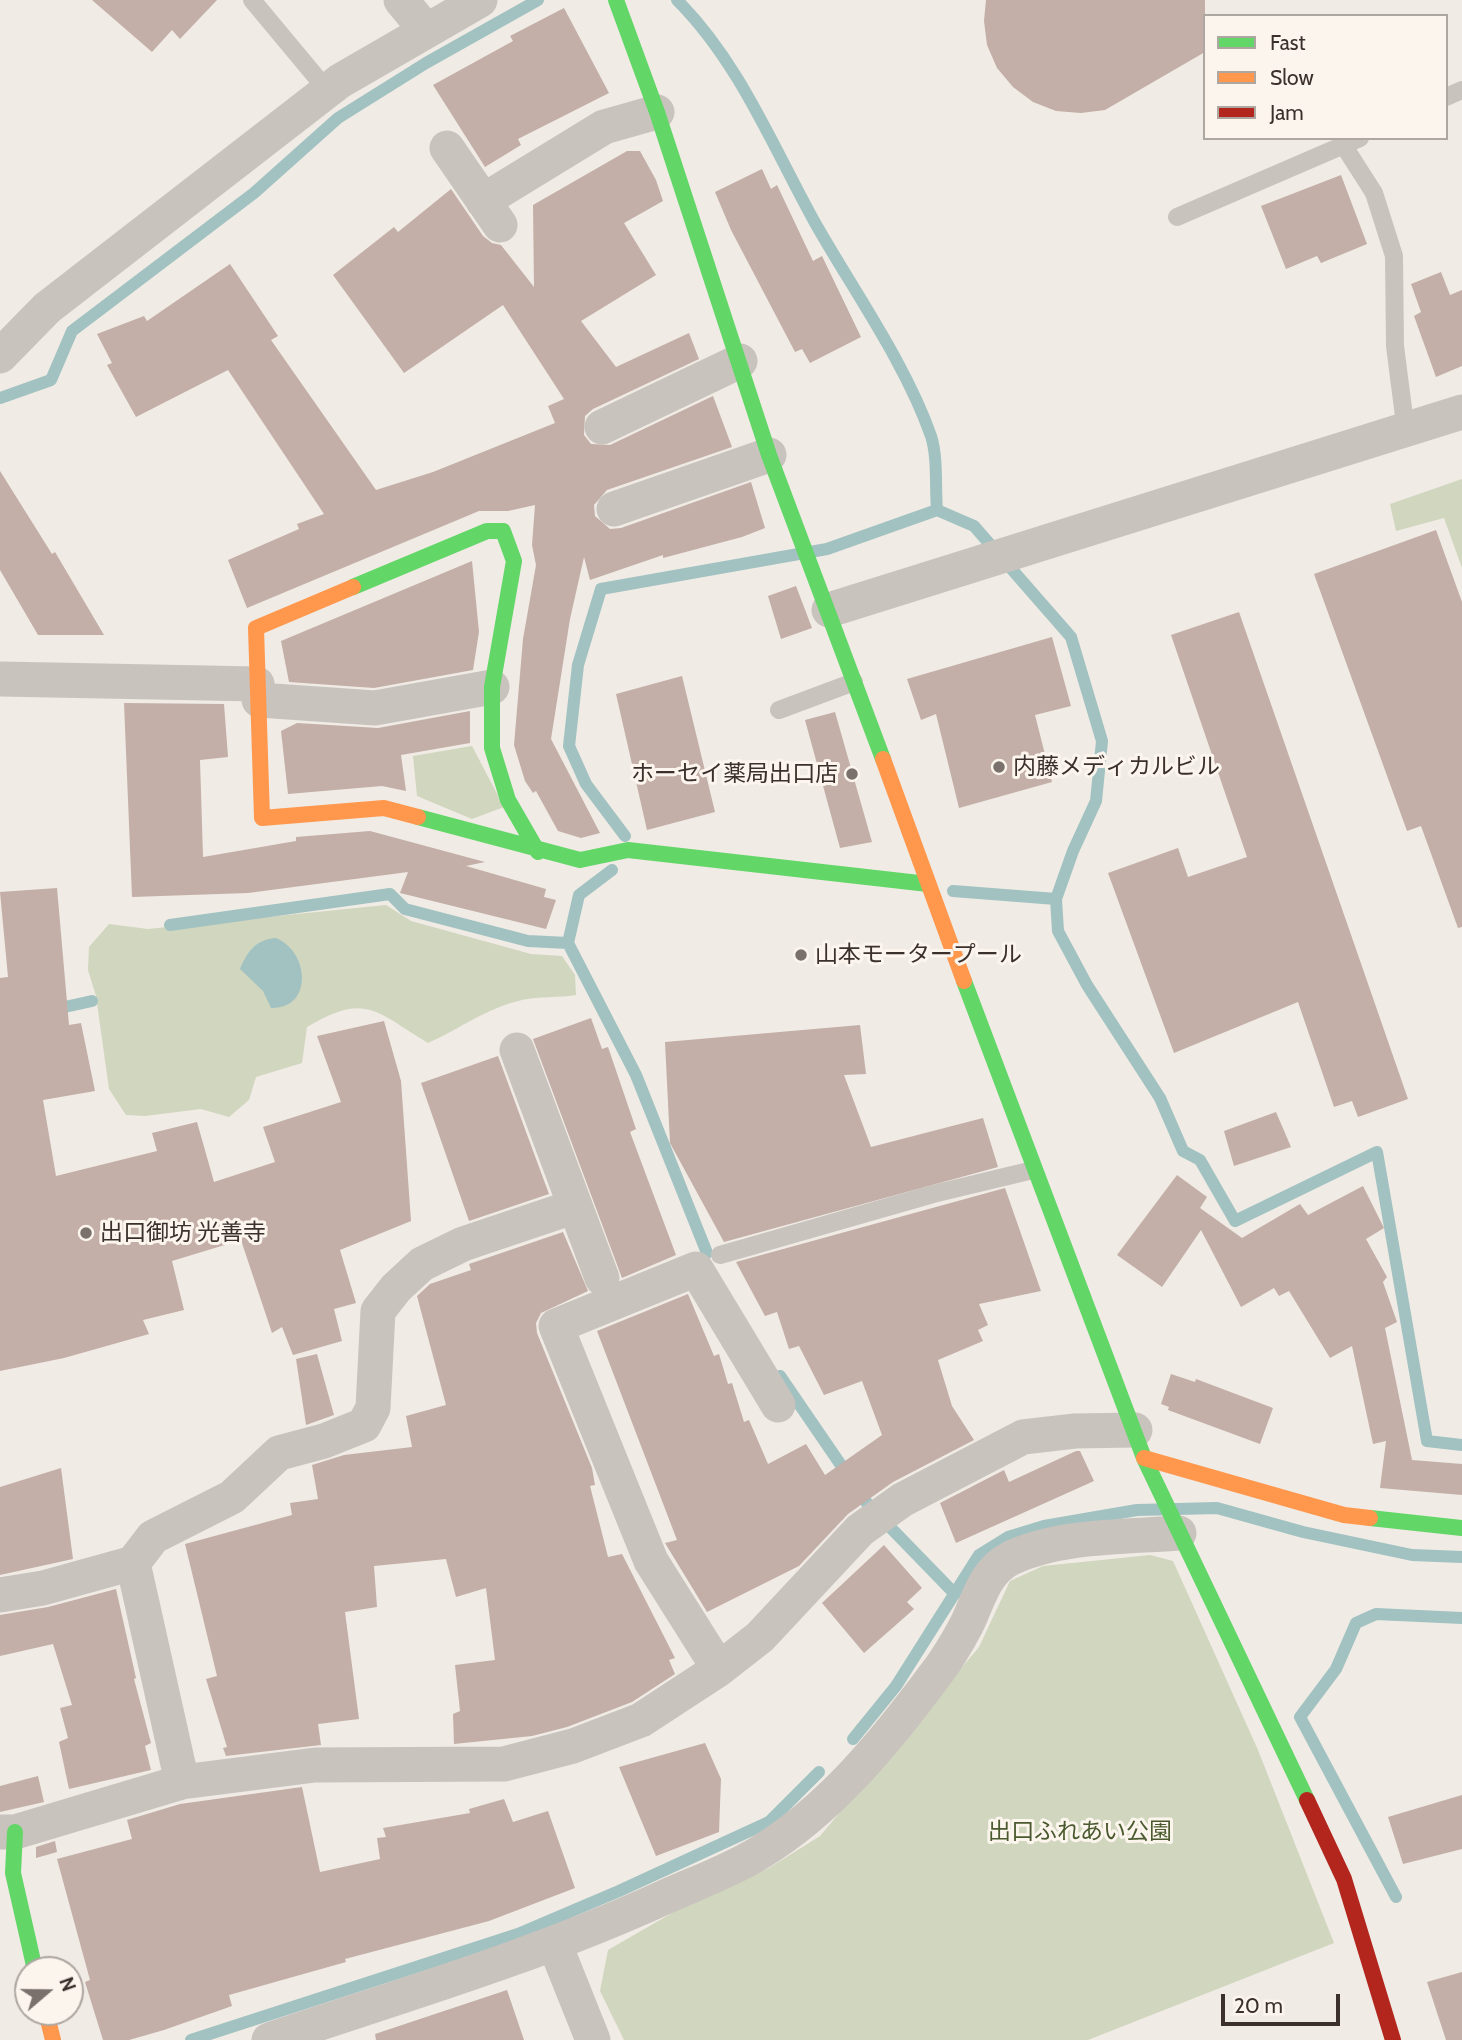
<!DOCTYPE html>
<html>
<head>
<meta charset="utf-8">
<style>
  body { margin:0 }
  #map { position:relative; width:1462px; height:2040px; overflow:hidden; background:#f0ebe5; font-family:Cabin,sans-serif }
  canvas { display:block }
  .legend { position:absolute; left:1203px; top:14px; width:245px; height:126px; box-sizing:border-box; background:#fbf5ee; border:2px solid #aea6a0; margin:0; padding:9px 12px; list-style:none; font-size:21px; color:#3b302b }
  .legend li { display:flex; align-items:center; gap:14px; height:35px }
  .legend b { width:35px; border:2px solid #aea6a0 }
  .north { position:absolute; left:14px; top:1956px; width:70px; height:70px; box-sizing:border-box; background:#fbf5ee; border:2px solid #aea6a0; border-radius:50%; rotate:70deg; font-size:19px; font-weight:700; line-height:28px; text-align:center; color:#3b302b }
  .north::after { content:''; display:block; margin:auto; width:24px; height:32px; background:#7a716c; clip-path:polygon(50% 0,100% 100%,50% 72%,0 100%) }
  .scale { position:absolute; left:1221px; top:1994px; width:119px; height:32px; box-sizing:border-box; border:4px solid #3b302b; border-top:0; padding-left:9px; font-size:21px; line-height:24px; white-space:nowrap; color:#3b302b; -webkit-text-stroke:5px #fbf5ee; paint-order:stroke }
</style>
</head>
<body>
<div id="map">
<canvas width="1462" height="2040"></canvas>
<ul class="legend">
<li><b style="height:9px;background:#63d668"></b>Fast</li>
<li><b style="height:9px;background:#ff974d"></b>Slow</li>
<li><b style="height:9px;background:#b3261e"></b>Jam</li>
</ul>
<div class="north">N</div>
<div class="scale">20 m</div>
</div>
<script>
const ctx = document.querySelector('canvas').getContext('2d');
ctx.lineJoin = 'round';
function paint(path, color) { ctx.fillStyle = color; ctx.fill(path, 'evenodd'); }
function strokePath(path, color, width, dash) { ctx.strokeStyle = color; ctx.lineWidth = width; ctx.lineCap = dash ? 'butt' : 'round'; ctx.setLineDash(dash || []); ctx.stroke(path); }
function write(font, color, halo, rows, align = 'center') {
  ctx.font = font + ' Cabin,"Noto Sans JP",sans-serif'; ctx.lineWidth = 6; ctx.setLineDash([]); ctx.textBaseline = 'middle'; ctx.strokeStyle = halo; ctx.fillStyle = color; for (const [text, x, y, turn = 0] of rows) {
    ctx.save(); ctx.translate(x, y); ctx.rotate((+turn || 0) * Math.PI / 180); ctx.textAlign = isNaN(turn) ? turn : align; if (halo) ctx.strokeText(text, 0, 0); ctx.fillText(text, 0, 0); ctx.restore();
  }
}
paint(new Path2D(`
  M1462,479V568L1444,518L1396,531L1390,504Z
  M472,746L504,807L472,819L417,796L413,756Z
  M386,905L411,921L531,954L562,956L575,975L576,995C558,998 539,996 522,1000C486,1008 460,1029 428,1043C375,1011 366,992 307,1027L302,1063L256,1077L249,1100L229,1117L201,1109L145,1116L126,1115L109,1089L96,996L88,970L89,947L109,924L148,929Z
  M1150,1555L1173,1561L1258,1750L1334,1943L1088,2040H624L600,1991L608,1950L679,1909L769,1868L820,1836L979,1647L1010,1581L1043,1566Z`), '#d1d6bf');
paint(new Path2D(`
  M276,938C309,951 314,1009 271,1008L263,991L240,969C247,952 256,939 276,938Z`), '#a1c2c1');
strokePath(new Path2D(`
  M677,0C739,62 772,145 814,221C853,290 905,362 931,436C938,458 935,487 937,510
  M0,398L51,380L72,331L254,193L338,118L426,63L538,0
  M625,836L586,784L569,746L578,665L601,589L827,549L937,510L974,526L1071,637L1102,741L1096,801L1073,851L1056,899L1058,931L1087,985L1160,1098L1183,1151L1200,1160L1235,1221L1377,1152L1427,1441L1462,1445
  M953,891L1056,899
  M170,925L390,894L405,909L528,941L568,943L579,895L612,870
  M568,943L636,1075L707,1253
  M51,1010L92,1001
  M780,1376L871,1509
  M887,1524L955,1594
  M853,1739L896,1686L979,1555L1008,1537L1044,1526L1137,1510L1217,1508L1303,1532L1412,1555L1462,1557
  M1396,1897L1300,1717L1336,1669L1356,1623L1376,1614L1462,1618
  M191,2040L518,1934L619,1891L769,1822L819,1772`), '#a1c2c1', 12);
paint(new Path2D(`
  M92,0H217L180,39L172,30L152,52Z
  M986,0H1205V52L1105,110L1081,113L1056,111L1033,102L1013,87L997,68L987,45L984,21Z
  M564,8L609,93L518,139L521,145L485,167L433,85L513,41L510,36Z
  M627,151H640L656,180L663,201L624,223L656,275L581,321L616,367L689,333L699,359L593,409L585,416L584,435L591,444L610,445L713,396L732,447L607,490L594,505L595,516L610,529L621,528L751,482L765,528L742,537L663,558V555L590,580L584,557L570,619L551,739L600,833L581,838L558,831L536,791L533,793L525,781L514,745L523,639L536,565L532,545L535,505L508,511H479L247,608L228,560L299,529L297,524L324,514L228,370L136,417L107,365L112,363L97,334L144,316L147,321L230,264L278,336L271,340L376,490L433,472L555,423L548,406L564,399L503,305L404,373L333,275L394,227L398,232L451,189L483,236L492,243L501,245L534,287L533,205Z
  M762,169L771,189L777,185L813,261L822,256L861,337L810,363L802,349L795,352L731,230L715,192Z
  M1341,175L1367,244L1321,263L1317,256L1286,269L1261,206Z
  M1441,272L1450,295L1462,290V366L1436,377L1414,316L1421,312L1411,284Z
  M0,471L52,554L55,552L104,635H38L0,570Z
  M1436,530L1462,602V927L1458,928L1421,826L1407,831L1314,574Z
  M472,561L479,632L473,670L374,688L289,682L281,641Z
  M796,586L812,628L781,639L768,596Z
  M1239,612L1408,1099L1358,1117L1352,1101L1334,1107L1298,1002L1174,1053L1108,873L1178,848L1188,877L1247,857L1171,635Z
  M1052,637L1071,706L1035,715L1052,782L959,808L936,714L921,720L907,679Z
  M682,676L715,812L647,830L616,694Z
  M124,703L224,704L228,757L200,760L203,857L296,841V837L370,831L485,862L466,866L546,889L544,897L556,900L546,929L400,893L408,872L248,893L132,897Z
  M470,711V743L401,755L406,791L382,786L288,794L281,731L297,723L378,728Z
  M835,712L872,842L840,848L805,720Z
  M57,888L69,1025L81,1023L95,1091L43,1100L56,1176L157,1151L152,1133L197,1122L214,1182L275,1162L263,1127L341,1102L317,1036L384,1021L401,1081L411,1221L340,1250L356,1303L334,1309L342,1341L293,1355L282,1327L272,1333L241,1240L172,1261L184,1310L143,1320L149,1334L64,1358L0,1371V978L8,977L0,892Z
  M591,1018L602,1049L608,1047L636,1129L630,1132L676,1255L622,1278L533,1039Z
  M860,1025L866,1074L844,1075L871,1147L983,1118L998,1167L724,1242L670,1143L665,1042Z
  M498,1056L549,1194L469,1221L421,1083Z
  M1276,1112L1291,1147L1234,1166L1224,1131Z
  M1177,1175L1207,1197L1200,1208L1242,1238L1300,1204L1308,1215L1363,1186L1384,1228L1366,1239L1387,1277L1383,1282L1397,1322L1385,1328L1412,1460L1462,1464V1495L1380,1488L1386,1441L1373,1444L1352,1346L1330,1358L1289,1291L1279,1296L1274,1288L1241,1307L1201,1230L1162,1287L1117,1255Z
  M1005,1188L1041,1291L979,1304L988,1325L978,1330L983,1341L938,1360L952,1406L974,1440L893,1482L848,1514L799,1566L707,1612L665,1543L677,1540L597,1331L688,1294L714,1356L719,1354L728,1384L732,1383L744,1422L749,1420L768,1464L806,1444L825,1475L882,1435L862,1381L824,1395L799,1346L789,1349L777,1312L765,1316L736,1262Z
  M563,1232L588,1291L541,1313L536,1323L537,1333L592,1468L595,1485L590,1486L608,1557L622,1554L675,1658L669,1660L675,1674L632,1702L567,1727L532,1736L454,1744L453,1714L460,1711L455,1665L495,1660L486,1588L456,1597L446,1559L374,1566L377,1607L345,1612L359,1719L318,1724L321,1745L226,1756L223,1748L227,1747L206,1679L217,1676L185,1544L292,1515L290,1503L318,1499L312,1465L344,1455L412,1447L406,1416L446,1405L417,1296L430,1284L471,1270L469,1264Z
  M317,1354L334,1415L306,1425L296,1359Z
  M1171,1374L1195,1382L1196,1379L1273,1408L1260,1444L1168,1410L1169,1407L1161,1404Z
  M1076,1451H1080L1094,1481L956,1543L940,1503L1004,1470L1009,1482Z
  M61,1468L73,1559L0,1575V1487Z
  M884,1545L922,1588L907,1602L914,1609L864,1653L822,1603Z
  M116,1589L136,1678L134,1679L151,1743L145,1746L151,1770L69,1789L59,1742L68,1738L60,1708L72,1705L53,1644L0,1656V1615L48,1607Z
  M705,1743L721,1779L719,1832L656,1856L619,1767Z
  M38,1776L44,1802L0,1812V1786Z
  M302,1787L320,1872L380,1859L377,1838L386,1837L383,1828L470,1813L469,1809L504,1799L513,1822L548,1811L575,1888L489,1921L345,1959L346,1962L229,1995L232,2006L164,2030L129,2040H103L85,1982L90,1980L57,1859L132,1839L127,1820L180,1804Z
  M1462,1795V1849L1403,1864L1388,1817Z
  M55,1841L57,1852L36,1858V1847Z
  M1462,1972V2040H1446L1427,1982Z
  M507,1990L524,2040H376L375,2034Z`), '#c3afa7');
strokePath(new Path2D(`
  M252,0L327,90
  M1446,97L1462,90
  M1344,146L1374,193L1394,256L1395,346L1406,432
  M1177,217L1360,138
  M779,710L854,682
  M720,1255L933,1194L1033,1170`), '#c9c3be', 18);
strokePath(new Path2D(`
  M401,0L425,29
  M447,148L500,225
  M483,201L604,127L657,112
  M0,356L47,308L340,81L480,0
  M602,427L740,361
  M614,509L769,455
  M829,610L1462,412
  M0,679L257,684
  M259,700L375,708L492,687
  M517,1050L602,1278
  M133,1563L182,1782
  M0,1595L43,1588L133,1563L153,1537L232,1497L279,1453L324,1441L364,1425L373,1408L378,1311L396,1288L422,1264L463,1244L573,1207
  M719,1669L651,1561L556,1326L696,1269L778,1405
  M0,1832H15L182,1782L315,1765L504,1764L573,1746L641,1720L719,1669L760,1637L860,1530L902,1500L1023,1437L1075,1431L1135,1430
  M555,1945L593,2040
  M269,2040C403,1995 536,1956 665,1897C696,1883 730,1871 759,1853C830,1810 886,1741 935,1675C947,1660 958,1641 967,1624C979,1599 984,1572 1011,1558C1061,1535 1125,1537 1179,1533`), '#c9c3be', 35);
strokePath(new Path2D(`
  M616,0L657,112L769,455L883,759
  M353,587L487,531H503L514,561L492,687V748L508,800L538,852
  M418,817L580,860L628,850L928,884
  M964,981L1144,1458L1307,1800
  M1370,1518L1462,1528
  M15,1832L13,1873L35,1970`), '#63d668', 16);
strokePath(new Path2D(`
  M353,587L256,628L262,818L384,808L418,817
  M883,759L964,981
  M1144,1458L1344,1515L1370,1518
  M46,2012L53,2040`), '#ff974d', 16);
strokePath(new Path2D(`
  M1307,1800L1344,1879L1393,2040`), '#b3261e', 16);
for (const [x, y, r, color] of [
  [999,767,7,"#7a716c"],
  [852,774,7,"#7a716c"],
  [801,955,7,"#7a716c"],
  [86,1233,7,"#7a716c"]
]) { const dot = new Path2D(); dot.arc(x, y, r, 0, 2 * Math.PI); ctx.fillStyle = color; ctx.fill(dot); strokePath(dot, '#fbf5ee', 2.5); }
write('23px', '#3b302b', '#fbf5ee', [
  ["内藤メディカルビル",1013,767],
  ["ホーセイ薬局出口店",838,774,"right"],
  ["山本モータープール",815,955],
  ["出口御坊 光善寺",100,1233]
], 'left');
write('23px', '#4a5a2e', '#fbf5ee', [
  ["出口ふれあい公園",1080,1832]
]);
</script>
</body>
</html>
